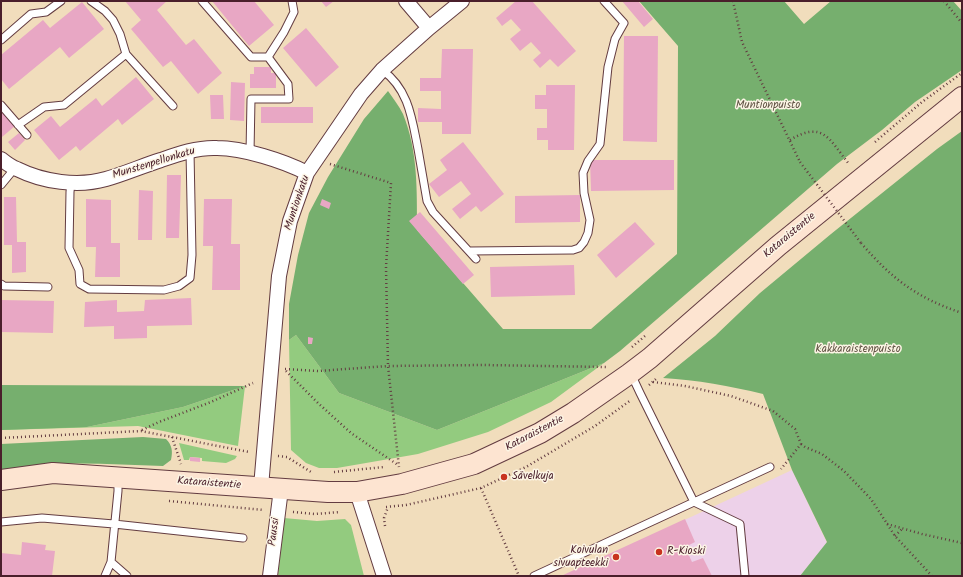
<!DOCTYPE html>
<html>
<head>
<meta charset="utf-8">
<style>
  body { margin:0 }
  #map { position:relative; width:963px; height:577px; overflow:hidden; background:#f1ddbc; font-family:Kalam,sans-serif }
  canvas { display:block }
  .frame { position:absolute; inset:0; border:2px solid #4a1f2b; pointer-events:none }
</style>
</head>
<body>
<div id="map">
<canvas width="963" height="577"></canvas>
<div class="frame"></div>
</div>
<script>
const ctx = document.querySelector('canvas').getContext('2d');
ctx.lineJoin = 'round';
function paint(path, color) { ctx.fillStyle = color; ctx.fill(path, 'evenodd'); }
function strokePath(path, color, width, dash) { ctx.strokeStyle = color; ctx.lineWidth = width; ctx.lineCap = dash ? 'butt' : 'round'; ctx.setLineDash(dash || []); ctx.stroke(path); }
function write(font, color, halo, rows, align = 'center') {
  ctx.font = font + ' Kalam,sans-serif'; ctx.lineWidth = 3; ctx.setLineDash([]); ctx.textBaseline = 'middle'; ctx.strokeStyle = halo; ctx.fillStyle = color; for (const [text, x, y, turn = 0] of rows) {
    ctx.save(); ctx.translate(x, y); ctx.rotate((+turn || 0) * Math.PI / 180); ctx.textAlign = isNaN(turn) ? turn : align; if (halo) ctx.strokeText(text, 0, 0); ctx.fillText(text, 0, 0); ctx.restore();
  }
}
paint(new Path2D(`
  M792,470L827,543L800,576H564Z`), '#edd1e9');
paint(new Path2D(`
  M296,335L339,393L437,430L604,363L551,402L488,432L418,454L337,468H319L306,463L291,450L289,340Z
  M1,385L17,399L87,427L183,407L245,386L238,446L138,426L1,430Z
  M179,443L237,456L235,459L226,463L202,461V458L190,457L189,460H184Z
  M284,518L317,521L345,519L351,525L364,576H278Z`), '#93cb7f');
paint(new Path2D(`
  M639,1H784L804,24L831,1H953L962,11V70L915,102L882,130L837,164L620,351L604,363L437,430L339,393L296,335L289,340V304L298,255L309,213L328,177L364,119L388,91C393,98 399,106 403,114C418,151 417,190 417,230L503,329H591L677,254L678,46Z
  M962,131V576H800L827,542L792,470L763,394C730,386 697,380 663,378L715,336L760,293L831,234L937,149Z
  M1,385L245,386L183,407L87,427L1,430Z
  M143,437L166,439C172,445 173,451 171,460L163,466C110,465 53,459 1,471V444Z`), '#76af6e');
paint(new Path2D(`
  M125,1H167L157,10L186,45L194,39L222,73L198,94L171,61L163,67L131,29L141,20Z
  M212,1H254L274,25L249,46Z
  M321,1H334L326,7Z
  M516,1H532L576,51L558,67L550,59L540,68L533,60L541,53L531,42L520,51L510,39L521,30L511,19L502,26L496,18Z
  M622,1H638L653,19L644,27Z
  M82,2L104,29L69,58L60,47L9,89L1,79V55L43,20L50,28Z
  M306,28L339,67L316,87L283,48Z
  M624,36H658L657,142L623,141Z
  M442,49H473L471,134H442V122H418V108L441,109V91H420V78H441Z
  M254,67H271V73H276V88H250V74H254Z
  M136,77L154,99L122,125L118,119L80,151L76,146L59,160L34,130L51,116L60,127L96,98L102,106Z
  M231,82L245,83L244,121L230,120Z
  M546,85H575L574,150H548V140H537V128H547V109H535V95H546Z
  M210,95H223L224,119H211Z
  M261,107H313V123H261Z
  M1,110L15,126L2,137L1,136Z
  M19,133L25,140L15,150L8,142Z
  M463,142L504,194L481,212L476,206L460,219L452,209L471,194L461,181L439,197L429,184L447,170L440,160Z
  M590,160H674V190L591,191Z
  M167,175H181L179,238H166Z
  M139,190L153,191L152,240H138Z
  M580,195V222L515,223V196Z
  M4,197H16L17,242H26V272L12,273V245H4Z
  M86,199L111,200V243H120V277H95L96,247H86Z
  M204,199H232L231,244H240V290H212L213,246H203Z
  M322,199L331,203L329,209L320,205Z
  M420,212L474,275L463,284L409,221Z
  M635,222L655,244L616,278L597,255Z
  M574,265L575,295L491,297L490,267Z
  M191,298L192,325L147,326V338L114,339V326L84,327L85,302L117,300V312L144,311L145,300Z
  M1,300L54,301L53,333L1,332Z
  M308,337L313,338L312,344H308Z
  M190,457L200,458V462L190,461Z
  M685,519L695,542L685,547L692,562L703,558L712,576H561Z
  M22,542L46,545L45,550L55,551L52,576H1V553L21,555Z`), '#e8a7c4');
const lane = new Path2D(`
  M91,1L105,11L113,20L120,34L126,54L173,106
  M202,1L251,57H268L284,32L294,12L292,1
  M1,40L31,14L46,12L61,1
  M382,70C409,89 412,119 418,149C421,167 424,184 427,201L433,212L476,259
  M1,105L27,135
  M18,125L44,107L64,105L126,54
  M250,153L251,99H289L288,84L268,57
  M71,182L70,192L69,248L79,270L80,284L89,289L164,290L179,286L190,278L192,255L190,151
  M1,185L15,168
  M469,251L573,250L579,248L584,242L588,233L590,220L584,193L583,173L588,161L600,144L608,67L615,39L624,23L604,1
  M1,284L4,286L48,287
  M694,502L740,524L745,576
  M694,502L770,467
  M1,522L42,518L114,524L243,538
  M111,562L127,576
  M105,576L111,562L118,491V479
  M534,576L694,502L640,393L632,376L630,375`);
const street = new Path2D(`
  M406,1L429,28
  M1,159C6,163 11,167 17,169C43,182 78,187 106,179C124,174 142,166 161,160C178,154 198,147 217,148C243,148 284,161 307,173
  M261,487L279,276L290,221L307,173L361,94L382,70L429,28L462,1
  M357,492L384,576
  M270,576L281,489`);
const secondary = new Path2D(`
  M1,480L53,473L328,492H357L402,484L474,464L540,433L573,413L629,374L650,358L778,246L962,97`);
strokePath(lane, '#633c41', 9);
strokePath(street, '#633c41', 16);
strokePath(secondary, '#633c41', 22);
strokePath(new Path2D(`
  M733,1L742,42L800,162
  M944,1L962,23
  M790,140C823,120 829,139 849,164
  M875,142L922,102L962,73
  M330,164L391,183L386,267L388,366L399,467
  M861,243C892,279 917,298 962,313
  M632,347L645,336
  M285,369L318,371L388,366L483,365L606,367
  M286,371L318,403L351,433L398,465
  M653,382L685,386L731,396L773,411L795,429L801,444L781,469
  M649,385L657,378
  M142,430L159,422L211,402L253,383
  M172,437L181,464
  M1,438L141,431L249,452
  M801,444L805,447L822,454L844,471L871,499L895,536L932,576
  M278,456L287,457L311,472
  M334,472L384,467
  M481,488L519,576
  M169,501L264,510
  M386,507L406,505L481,488L526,467L595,426L631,400
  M293,512L315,514L340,512
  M887,524L922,534L962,543
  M385,526L384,518L388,507
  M895,536L902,529`), '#633c41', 2.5, [1, 3]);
strokePath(lane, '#fff', 7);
strokePath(street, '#fff', 14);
strokePath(secondary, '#fde4d1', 20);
strokePath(new Path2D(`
  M800,162L861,243`), '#633c41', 2.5, [1, 3]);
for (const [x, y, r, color] of [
  [504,477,4,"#c8321e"],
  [659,552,4,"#c8321e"],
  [616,557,4,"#c8321e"]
]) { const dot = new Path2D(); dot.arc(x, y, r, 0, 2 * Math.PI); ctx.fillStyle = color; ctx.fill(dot); strokePath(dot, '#fcf5e5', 1.5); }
write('11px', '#605344', '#fcf5e5', [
  ["Muntionpuisto",768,106],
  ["Kakkaraistenpuisto",858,350]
]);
write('11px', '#4a1f2b', '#fcf5e5', [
  ["Munstenpellonkatu",154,164,-17],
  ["Muntionkatu",298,203,-71],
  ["Kataraistentie",790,236,-40],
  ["Kataraistentie",535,434,-28],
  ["Kataraistentie",209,484,4],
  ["Paussi",275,532,-83]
]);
write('11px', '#4a1f2b', '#fcf5e5', [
  ["Sävelkuja",512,477],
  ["Koivulan",608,551,"right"],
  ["sivuapteekki",608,564,"right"],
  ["R-Kioski",667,552]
], 'left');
</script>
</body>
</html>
